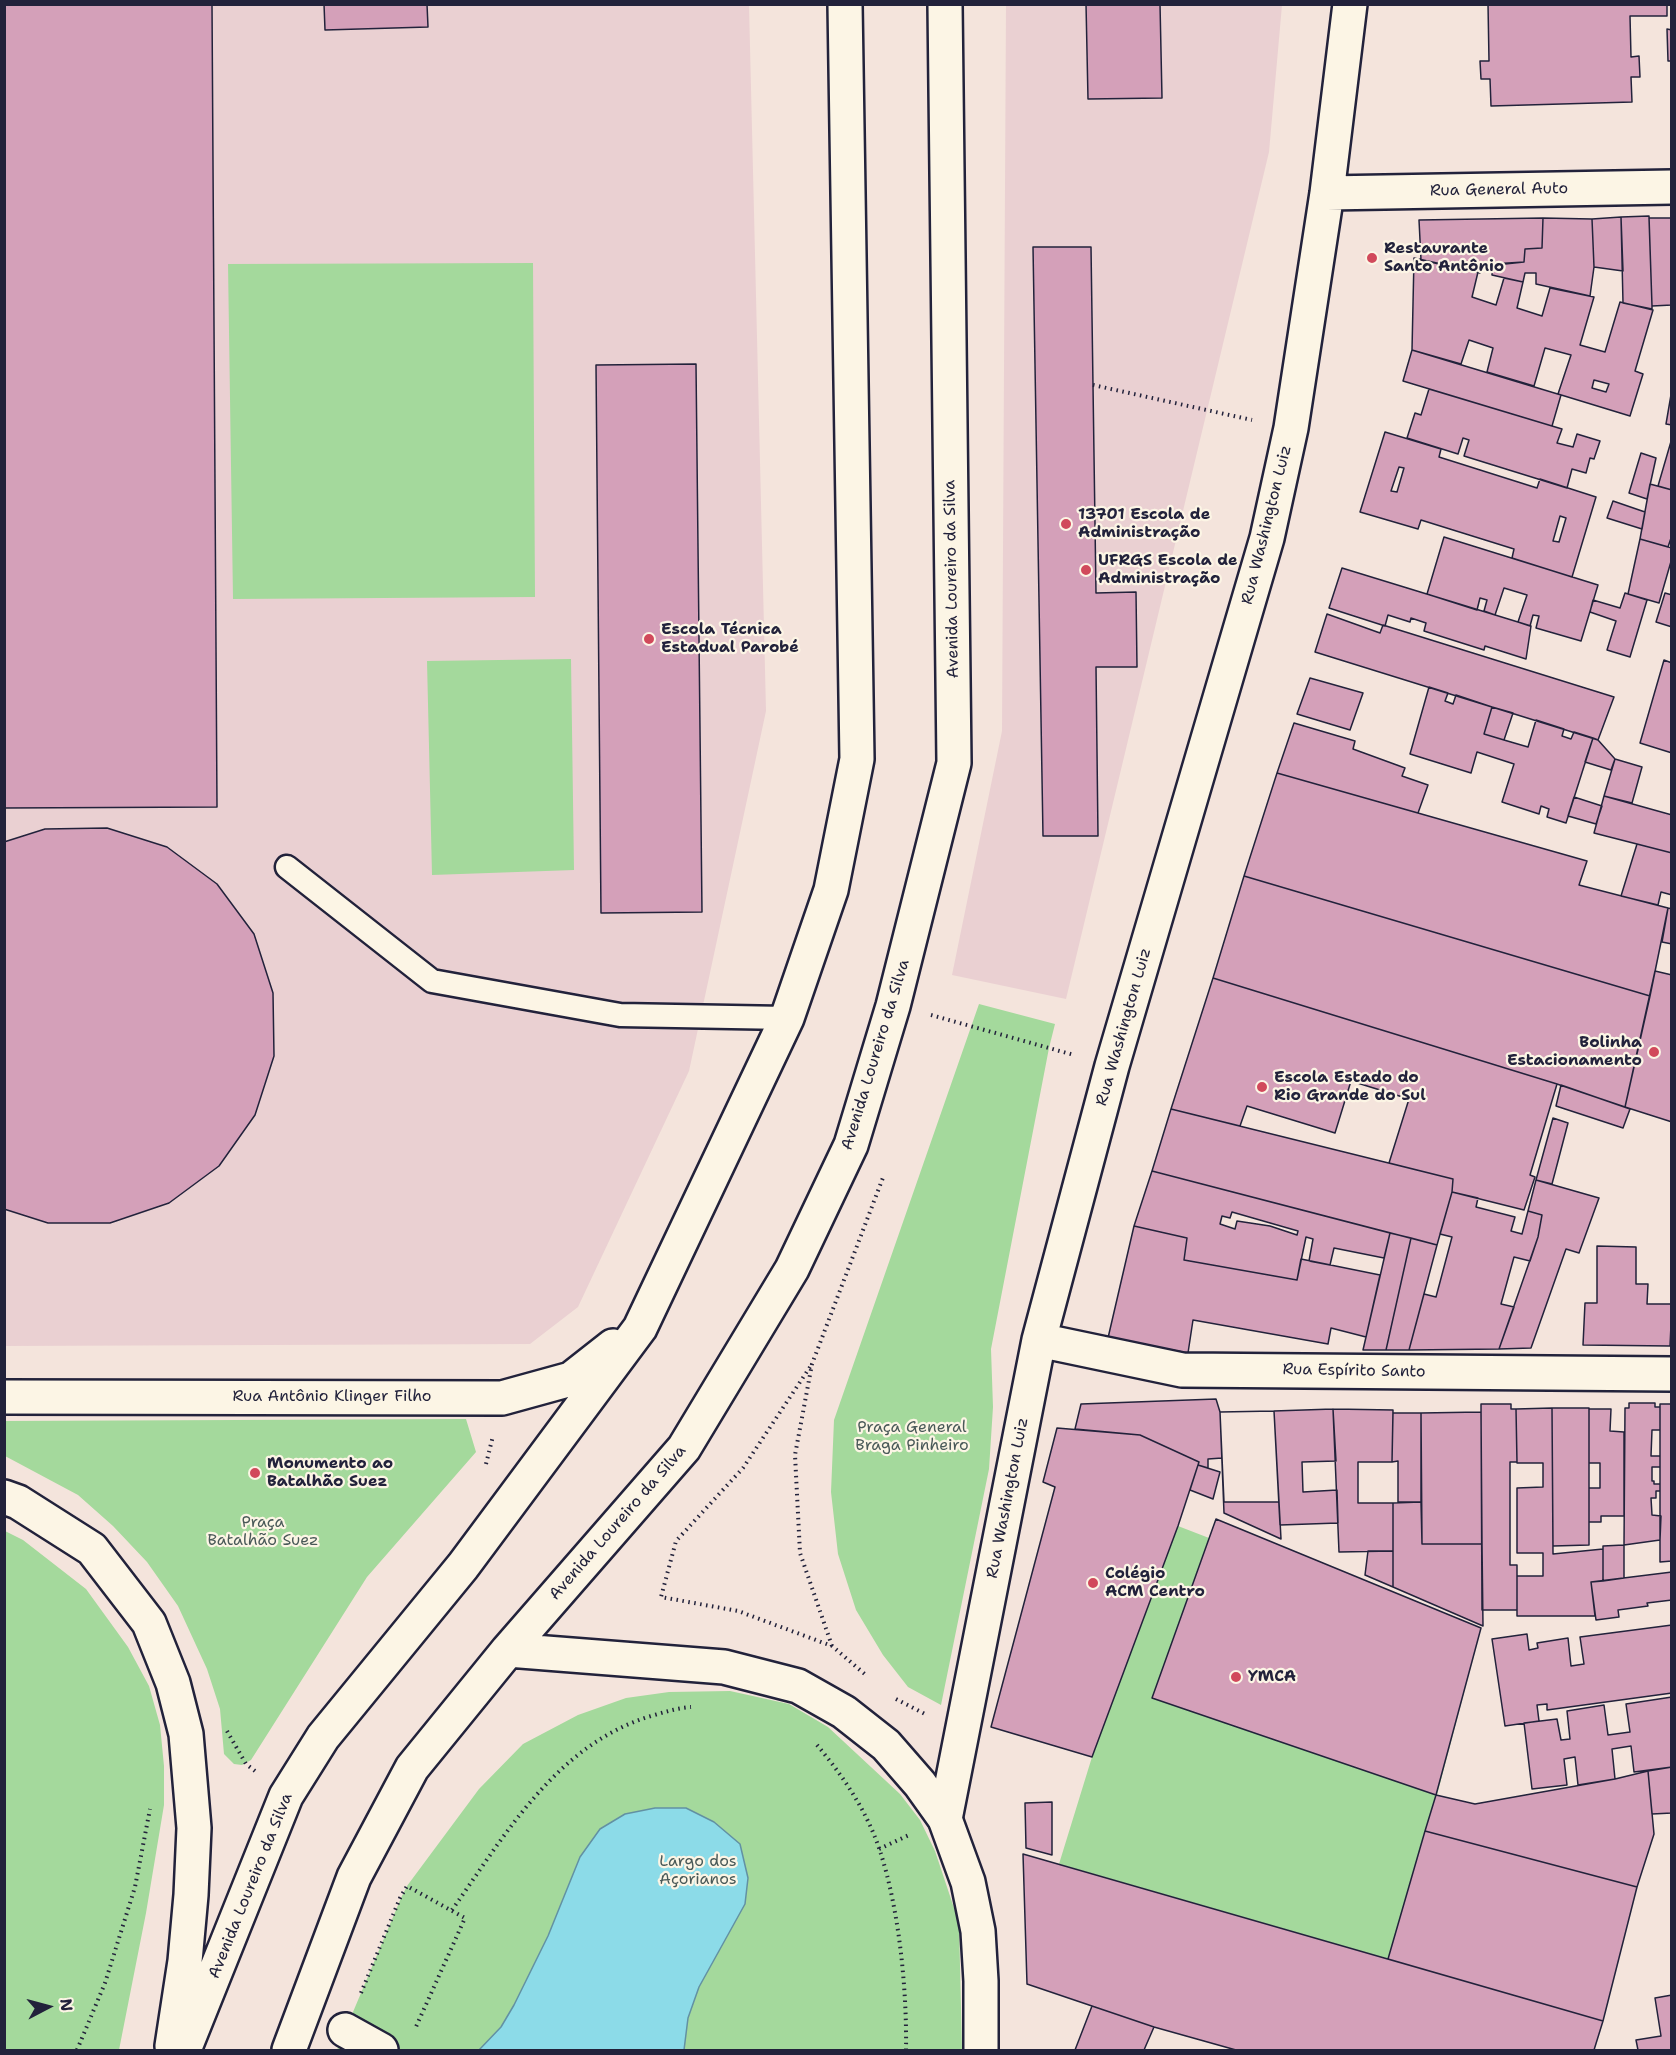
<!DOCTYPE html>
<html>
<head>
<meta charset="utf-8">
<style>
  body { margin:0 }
  #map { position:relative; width:1676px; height:2055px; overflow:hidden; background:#f4e4dc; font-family:"Shantell Sans",sans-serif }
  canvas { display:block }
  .frame { position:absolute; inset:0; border:6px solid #22223b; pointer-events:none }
  .north { position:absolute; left:18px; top:1977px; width:60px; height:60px; -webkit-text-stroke:4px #fcf5e5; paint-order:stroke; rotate:84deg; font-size:16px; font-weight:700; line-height:24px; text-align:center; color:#22223b }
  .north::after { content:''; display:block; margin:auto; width:21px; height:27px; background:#22223b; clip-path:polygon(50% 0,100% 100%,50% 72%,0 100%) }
</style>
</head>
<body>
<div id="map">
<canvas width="1676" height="2055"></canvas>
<div class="frame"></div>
<div class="north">N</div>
</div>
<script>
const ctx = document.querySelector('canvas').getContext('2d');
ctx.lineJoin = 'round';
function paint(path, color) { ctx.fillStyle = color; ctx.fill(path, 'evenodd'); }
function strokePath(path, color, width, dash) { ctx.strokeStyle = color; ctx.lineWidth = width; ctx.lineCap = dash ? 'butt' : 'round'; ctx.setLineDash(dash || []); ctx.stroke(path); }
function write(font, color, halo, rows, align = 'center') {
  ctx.font = font + ' "Shantell Sans",sans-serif'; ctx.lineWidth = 4.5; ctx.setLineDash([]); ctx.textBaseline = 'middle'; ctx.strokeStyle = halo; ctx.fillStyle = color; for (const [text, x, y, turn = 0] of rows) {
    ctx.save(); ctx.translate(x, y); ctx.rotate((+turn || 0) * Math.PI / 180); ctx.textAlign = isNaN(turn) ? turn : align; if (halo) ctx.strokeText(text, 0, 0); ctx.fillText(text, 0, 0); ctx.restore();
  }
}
paint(new Path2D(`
  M4,5H749L766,711L689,1071L578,1307L530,1344L5,1346Z
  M1006,5H1282L1269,152L1066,999L952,975L1002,731Z`), '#ead0d2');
paint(new Path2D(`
  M533,263L535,597L233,599L228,264Z
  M571,659L574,870L432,875L427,661Z
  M979,1004L1055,1024L1049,1048L991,1349L993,1407L989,1469L941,1705L908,1687L883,1655L856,1610L838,1554L831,1492L834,1420Z
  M466,1419L476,1452L367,1577L251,1760L242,1765L234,1764L224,1754L220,1709L207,1669L178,1606L147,1562L113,1526L78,1495L5,1456V1421Z
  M1057,1428L1140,1435L1199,1462L1178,1526L1209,1538L1216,1519L1481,1628L1437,1795L1475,1804L1615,1779L1648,1771L1654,1834L1637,1887L1603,2021L1059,1864L1092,1757L991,1727L1055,1487L1043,1482Z
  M5,1531L23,1540L86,1589L128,1647L149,1686L160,1725L164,1766V1805L146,1913L119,2050H5Z
  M730,1691L789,1704L828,1727L900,1794L920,1820L935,1851L959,1923L962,2050H337L401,1898L407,1886L479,1789L523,1744L578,1715L626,1698L669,1692Z`), '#a4d99c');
const water = new Path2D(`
  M655,1808H686L714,1822L740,1844L748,1878L745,1904L699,1987L688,2018L684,2050H479L501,2027L514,2005L548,1936L580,1857L600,1829L625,1814Z`);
paint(water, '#8cdbe8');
strokePath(water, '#6291a3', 1.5);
const building = new Path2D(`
  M4,4H212L217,807L4,808Z
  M324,4H427L428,27L325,30Z
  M1086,4H1160L1162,98L1088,99Z
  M1488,4H1667V16H1630L1631,57L1639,56L1640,77H1631L1632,102L1491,106L1490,79H1481L1480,61H1489Z
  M1667,29L1672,30V61H1668Z
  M1649,216L1652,306V309L1623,303L1621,217Z
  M1621,217L1623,271L1594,267L1592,219Z
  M1543,218L1542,248L1525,249L1524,262L1505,264L1479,263L1480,273L1421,260L1419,220Z
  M1543,218L1592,219L1594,267L1590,296L1536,284V273H1525L1523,282L1492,275V264L1524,262L1525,249L1542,248Z
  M1649,218H1672V305L1652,306Z
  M1033,247H1091L1096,593L1136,592L1137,667H1096L1098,836H1043Z
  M1414,258L1478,272L1472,297L1496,305L1504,278L1523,282L1517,308L1542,316L1550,288L1594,297L1580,345L1605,352L1620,302L1653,310L1635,371L1643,374L1630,416L1558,394L1571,355L1545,348L1534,386L1487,372L1493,348L1469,340L1461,364L1412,350ZM1594,380L1609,384L1606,392L1592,388Z
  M1412,350L1561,395L1552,426L1403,381Z
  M696,364L702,912L601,913L596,365Z
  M1429,389L1562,429L1557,443L1573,447L1577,434L1600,441L1594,459L1590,458L1586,473L1572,469L1567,488L1464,456L1469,440L1463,438L1458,454L1407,438L1415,413L1421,415Z
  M1672,389V425L1666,424Z
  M1385,432L1441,449L1439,457L1537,488L1540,479L1596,497L1572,577L1512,558L1514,549L1421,520L1418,529L1360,512ZM1399,467L1404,468L1397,492L1391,491ZM1560,516L1566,518L1559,542L1553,541Z
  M1672,438V490L1658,486Z
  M1641,453L1656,458L1647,499L1629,493Z
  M1650,484L1672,490V535L1668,547L1640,539Z
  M1613,501L1645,512L1642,529L1607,518Z
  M1444,537L1598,585L1581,641L1536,628L1539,616L1533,615L1530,626L1518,622L1527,595L1504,588L1495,615L1484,611L1487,600L1480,598L1477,610L1427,594Z
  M1640,539L1672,548V558L1659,603L1628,594Z
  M1342,568L1531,626L1526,659L1485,646L1484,650L1424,631L1426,623L1411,618L1410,622L1388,615L1385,626L1329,608Z
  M1625,593L1647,600L1630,657L1607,650L1616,621L1590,612L1593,600L1620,608Z
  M1665,593L1672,595V627L1656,622Z
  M1327,614L1380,633L1383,625L1614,697L1598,740L1315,652Z
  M1664,660L1672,663V753L1640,743Z
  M1310,678L1363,693L1350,730L1297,714Z
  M1429,687L1448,693L1445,701L1453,704L1456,695L1492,707L1484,734L1504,740L1528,747L1536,720L1564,729L1562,736L1571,739L1574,732L1593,738L1566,823L1547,817L1549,809L1541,806L1539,814L1502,802L1514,764L1477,752L1471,773L1410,754Z
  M1492,707L1513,713L1504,740L1484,734Z
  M1294,723L1355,741L1353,749L1405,768L1402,776L1428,785L1418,813L1277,773Z
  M1593,738L1598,740L1615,759L1611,770L1585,762Z
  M1615,759L1642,767L1632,803L1604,796Z
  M1277,773L1587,861L1579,885L1668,908L1650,996L1244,876Z
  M1604,796L1672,815V853L1594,833Z
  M1574,797L1602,806L1596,824L1568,816Z
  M107,828L167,847L217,884L254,934L273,993L274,1056L255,1115L219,1166L169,1203L110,1223H48L4,1209V842L45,829Z
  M1637,844L1672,853V895L1661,892L1658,905L1621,896Z
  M1244,876L1650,996L1625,1107L1557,1084L1213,978Z
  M1668,908L1672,909V944L1662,942Z
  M1655,971L1672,975V1122L1625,1107Z
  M1213,978L1557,1084L1530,1175L1535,1177L1524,1210L1452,1192L1453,1179L1389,1163L1409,1099L1351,1081L1335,1133L1247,1106L1240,1126L1171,1109Z
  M1561,1085L1630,1109L1623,1128L1556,1106Z
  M1171,1109L1453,1179L1452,1192L1437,1245L1152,1171Z
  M1553,1118L1568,1123L1552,1184L1536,1180Z
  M1152,1171L1390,1233L1384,1258L1334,1248L1330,1265L1309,1261L1313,1239L1306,1237L1297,1280L1184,1260L1187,1238L1134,1226ZM1232,1212L1298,1231L1297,1235L1270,1226L1237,1221L1235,1229L1220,1224L1222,1216L1230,1218Z
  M1536,1180L1599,1198L1579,1253L1566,1249L1531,1348L1499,1349L1538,1237L1542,1215L1528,1211Z
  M1452,1192L1478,1198L1476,1207L1515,1217L1511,1231L1522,1234L1528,1211L1542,1215L1538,1237L1530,1261L1514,1257L1501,1304L1514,1307L1499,1349L1409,1350L1424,1294L1436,1297L1452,1237L1440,1234Z
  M1134,1226L1187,1238L1184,1260L1297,1280L1301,1259L1380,1275L1366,1337L1331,1328L1328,1344L1193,1320L1188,1353L1108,1338Z
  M1390,1233L1411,1238L1386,1350H1363Z
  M1411,1238L1437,1245L1409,1350H1386Z
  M1597,1246L1636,1247V1284H1648L1647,1304H1672L1670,1346L1583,1345L1585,1303H1597Z
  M1216,1399L1220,1412L1222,1458L1208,1459V1468L1198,1465L1199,1462L1140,1435L1075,1429L1081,1404Z
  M1629,1403H1655V1407H1660V1430H1652L1651,1456H1660V1467H1652V1481H1654V1484H1660V1491H1656V1498H1651L1652,1515L1661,1516L1660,1540L1624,1545L1625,1408H1629Z
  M1481,1404H1511V1409H1516L1517,1462H1510V1565H1517V1610H1482Z
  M1660,1404H1672V1561L1660,1562Z
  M1552,1408L1553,1554L1603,1549V1581L1591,1582L1595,1616H1517V1576H1543V1553H1517V1488L1543,1487V1463H1517L1516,1409Z
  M1552,1408H1589V1545L1553,1546Z
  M1333,1409L1393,1410L1392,1462H1358V1503H1393V1551L1339,1552Z
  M1333,1409L1336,1461L1302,1462L1303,1492L1337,1490L1338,1523L1280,1525L1274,1411Z
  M1589,1409H1611L1610,1431L1624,1432V1516H1601V1522H1589V1488H1600V1463H1589Z
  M1274,1411L1279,1502H1224L1220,1412Z
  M1274,1411L1279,1502L1281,1539L1224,1513L1220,1412Z
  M1481,1412L1482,1544H1422L1421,1413Z
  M1393,1413H1421V1502H1398V1461L1392,1462Z
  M1057,1428L1140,1435L1199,1462L1178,1526L1092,1757L991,1727L1055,1487L1043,1482Z
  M1198,1465L1220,1472L1213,1499L1190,1490Z
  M1421,1502L1422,1544H1482L1483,1626L1393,1587V1503Z
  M1216,1519L1481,1628L1436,1795L1152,1698Z
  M1624,1545V1578L1603,1581V1546Z
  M1368,1551H1393V1587L1365,1575Z
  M1672,1572V1600L1647,1603L1648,1606L1618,1610L1619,1617L1596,1620L1591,1582Z
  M1672,1625V1693L1547,1710V1704L1537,1705L1539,1721L1505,1726L1492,1639L1527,1634L1529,1650L1538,1648L1537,1643L1568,1638L1571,1666L1584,1664L1580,1637Z
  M1672,1697V1767L1634,1772L1631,1746L1612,1749L1615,1779L1578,1785L1575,1757L1564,1759L1567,1785L1532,1789L1524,1723L1557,1719L1561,1740L1570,1739L1567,1711L1604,1705L1608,1735L1630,1732L1626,1704Z
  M1672,1767V1813L1652,1814L1648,1771Z
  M1648,1771L1654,1834L1637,1887L1425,1831L1436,1795L1475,1804L1615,1779Z
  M1052,1802V1855L1026,1848L1025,1803Z
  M1425,1831L1637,1887L1603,2021L1388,1959Z
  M1023,1854L1603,2021L1594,2050H1236L1154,2027L1027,1984Z
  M1672,1995V2050H1638L1636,2040L1661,2036L1655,1998Z
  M1092,2006L1154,2027L1144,2050H1075Z`);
paint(building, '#d4a0b9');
strokePath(building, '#22223b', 1.5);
const lane = new Path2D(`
  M287,867L432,981L620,1015L787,1018`);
const street = new Path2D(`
  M1327,193L1672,187
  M1039,1340L1182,1370L1672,1374
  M945,1819L1039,1340L1112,1066L1267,538L1291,428L1327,193L1350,4
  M345,2030L381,2050`);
const secondary = new Path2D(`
  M4,1397L502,1398L571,1379L613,1346
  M4,1497L18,1502L92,1549L149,1623L173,1683L186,1734L194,1828L191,1895L185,1961L172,2046
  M508,1650L724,1667L798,1686L844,1712L886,1745L920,1784L945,1819L968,1882L978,1931L981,1981V2050
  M184,2050L286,1796L323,1737L463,1566L640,1328L787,1018L831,890L857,759L845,4
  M289,2050L354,1877L412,1768L508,1650L684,1448L792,1269L851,1145L893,1006L954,763L945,4`);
strokePath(lane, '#22223b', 27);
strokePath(street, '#22223b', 38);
strokePath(secondary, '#22223b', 38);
strokePath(new Path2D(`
  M1093,385L1252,420
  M931,1015L1074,1055
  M810,1367L743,1468L676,1541L661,1597L738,1611L832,1646L867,1676
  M486,1464L493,1436
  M832,1646L800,1553L795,1455L812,1364L884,1175
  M896,1699L927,1715
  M227,1731L246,1764L255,1771
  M817,1745C843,1776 867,1811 880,1851C899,1909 907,1989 906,2050
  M879,1849L909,1835
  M452,1910C505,1835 557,1744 651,1716C665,1712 677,1708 691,1707
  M361,1993L400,1898L407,1886L465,1918L415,2029
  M77,2050L105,1983L135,1887L150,1809`), '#22223b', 4, [1.5, 4.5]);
strokePath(lane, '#fcf5e5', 22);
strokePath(street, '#fcf5e5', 33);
strokePath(secondary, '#fcf5e5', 33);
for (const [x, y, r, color] of [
  [1372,258,6,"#d1495b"],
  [1066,524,6,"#d1495b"],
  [1086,570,6,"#d1495b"],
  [649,639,6,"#d1495b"],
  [1654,1052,6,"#d1495b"],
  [1262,1087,6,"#d1495b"],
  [255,1473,6,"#d1495b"],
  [1093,1583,6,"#d1495b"],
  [1236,1677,6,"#d1495b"]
]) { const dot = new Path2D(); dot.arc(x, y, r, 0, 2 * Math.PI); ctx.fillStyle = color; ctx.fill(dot); strokePath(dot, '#fcf5e5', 2); }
write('16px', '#22223b', '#fcf5e5', [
  ["Rua General Auto",1499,190,-1],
  ["Rua Washington Luiz",1267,525,-76],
  ["Avenida Loureiro da Silva",952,579,-91],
  ["Rua Washington Luiz",1124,1027,-74],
  ["Avenida Loureiro da Silva",876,1055,-73],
  ["Rua Espírito Santo",1354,1371,1],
  ["Rua Antônio Klinger Filho",332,1397],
  ["Rua Washington Luiz",1008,1498,-79],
  ["Avenida Loureiro da Silva",618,1523,-49],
  ["Avenida Loureiro da Silva",251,1886,-68]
]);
write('bold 16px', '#22223b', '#fcf5e5', [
  ["Restaurante",1384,249],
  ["Santo Antônio",1384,267],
  ["13701 Escola de",1078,515],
  ["Administração",1078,533],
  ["UFRGS Escola de",1098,561],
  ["Administração",1098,579],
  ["Escola Técnica",661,630],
  ["Estadual Parobé",661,648],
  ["Bolinha",1642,1043,"right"],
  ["Estacionamento",1642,1061,"right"],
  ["Escola Estado do",1274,1078],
  ["Rio Grande do Sul",1274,1096],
  ["Monumento ao",267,1464],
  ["Batalhão Suez",267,1482],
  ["Colégio",1105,1574],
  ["ACM Centro",1105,1592],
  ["YMCA",1248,1677]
], 'left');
write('16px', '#495958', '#fcf5e5', [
  ["Praça General",912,1428],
  ["Braga Pinheiro",912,1446],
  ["Praça",263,1523],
  ["Batalhão Suez",263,1541],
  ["Largo dos",698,1862],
  ["Açorianos",698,1880]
]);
</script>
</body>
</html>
